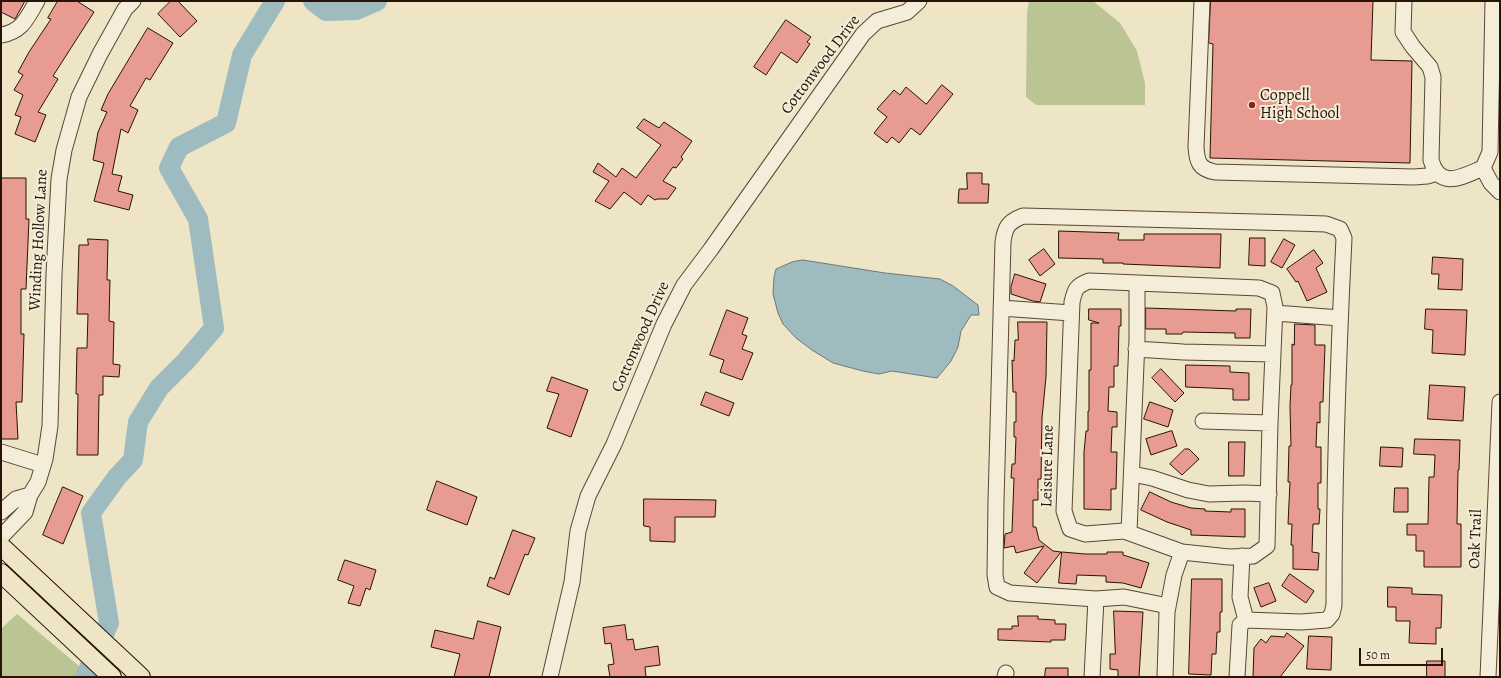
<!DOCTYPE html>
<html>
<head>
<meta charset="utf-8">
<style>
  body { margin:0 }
  #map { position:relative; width:1501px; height:678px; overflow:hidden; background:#eee4c6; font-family:Alegreya,serif }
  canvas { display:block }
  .frame { position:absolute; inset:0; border:2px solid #291207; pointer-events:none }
  .scale { position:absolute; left:1359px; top:648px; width:84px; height:18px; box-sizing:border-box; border:2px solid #291207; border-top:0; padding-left:5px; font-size:12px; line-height:14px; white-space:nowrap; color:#291207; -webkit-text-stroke:3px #f4edda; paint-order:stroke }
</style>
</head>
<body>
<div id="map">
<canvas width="1501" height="678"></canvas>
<div class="frame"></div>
<div class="scale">50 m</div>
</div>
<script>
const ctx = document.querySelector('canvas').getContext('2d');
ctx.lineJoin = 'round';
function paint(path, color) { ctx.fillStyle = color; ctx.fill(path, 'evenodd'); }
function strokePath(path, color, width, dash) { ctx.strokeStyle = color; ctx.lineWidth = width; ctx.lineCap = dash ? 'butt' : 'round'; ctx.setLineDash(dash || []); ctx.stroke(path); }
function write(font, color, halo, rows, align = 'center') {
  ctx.font = font + ' Alegreya,serif'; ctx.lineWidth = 4; ctx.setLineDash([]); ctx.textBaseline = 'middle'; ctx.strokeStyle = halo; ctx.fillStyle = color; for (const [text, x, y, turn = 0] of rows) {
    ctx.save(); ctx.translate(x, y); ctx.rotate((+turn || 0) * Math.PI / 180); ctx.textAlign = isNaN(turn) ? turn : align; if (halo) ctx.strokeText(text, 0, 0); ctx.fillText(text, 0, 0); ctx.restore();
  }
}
paint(new Path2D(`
  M1029,1H1093L1120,23L1137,51L1145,83V105H1036L1026,97L1027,13Z
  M17,614L92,677H1V629Z`), '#bbc493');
const water = new Path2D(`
  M803,260L885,273L940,279L953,286L978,305L979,315H971L961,331L958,347L951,361L937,378L892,371L879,374L863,371L833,363L812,350L796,338L783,324L778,313L773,294L774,277L776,269L792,262Z`);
paint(water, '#9ebcbf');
strokePath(water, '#6f7875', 1);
strokePath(new Path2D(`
  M313,1L326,11L356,10L377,1
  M85,677L109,623L91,513L117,477L133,460L138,422L159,388L185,362L214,328L198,219L169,168L179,147L226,123L242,55L275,1`), '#9ebcbf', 20);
const building = new Path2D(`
  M1,1H25L15,19L1,12Z
  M58,1H77L94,12L53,76L58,79L38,112L46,115L35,142L15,134L21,117L15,115L23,95L14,90L23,75L18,72L29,52L51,19L48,18Z
  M171,1H178L197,21L180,37L158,14Z
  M1211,1H1373L1371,60L1412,61L1410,163L1210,158L1213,44L1209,43Z
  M786,20L811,37L807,42L810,44L797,63L781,52L766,75L754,67Z
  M148,28L173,43L150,80L146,78L130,106L138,110L128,133L121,129L112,174L122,176L118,191L133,195L129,210L94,201L104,163L93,160L98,132L107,112L101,110L108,94Z
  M942,85L953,94L920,135L911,128L899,143L892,137L887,143L874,133L887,117L877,109L894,90L900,95L906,87L926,104Z
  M644,119L659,128L664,122L692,141L681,157L683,159L676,168L673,167L663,181L676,188L668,199H657L655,200L648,195L641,205L624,192L610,209L595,201L609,181L593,172L598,163L616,177L622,168L636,178L661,145L637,128Z
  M967,173H982V184H989L988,203H958L959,189H967Z
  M1,178H26V219H29L26,289H21V334H24L22,402H16L18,439H1Z
  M1059,231L1119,233L1118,240H1144V234H1221L1220,268L1123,264V263H1103V259L1059,258Z
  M1250,238H1265V266L1249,265Z
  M88,239L108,240L107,280H110L109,321L114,322L113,364L120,365L119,377L103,376V395H99L98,455H77L78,394H76L77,348H87L88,314H77L79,245H88Z
  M1284,239L1295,245L1282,268L1271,262Z
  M1044,249L1055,264L1040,276L1029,260Z
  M1314,250L1323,263L1316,268L1327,292L1307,301L1298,281L1296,282L1287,269Z
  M1433,257L1463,259L1462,290L1438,289L1439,274H1432Z
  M1015,274L1046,284L1040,302L1033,301L1011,294V287Z
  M1146,308L1236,311V309H1251L1250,338H1235V333L1183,332L1182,334H1166V329H1146Z
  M1089,309H1121V326H1119L1118,366H1114V387H1109L1108,411L1117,412V427H1112L1111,452H1117L1116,489H1111V510L1084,509V452L1086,431H1088V411H1089V370H1091V323H1099L1089,320Z
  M1426,309L1467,310L1465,355L1432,353L1433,330L1425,329Z
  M727,310L748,318L742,334L747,336L742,349L753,353L742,380L720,372L724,360L710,355Z
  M1018,322H1047L1046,377L1042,418L1041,479H1038V500H1033V527H1036L1039,540L1053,551L1061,552L1037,583L1024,573L1044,546L1016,553L1014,546L1004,548L1005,534L1012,532L1014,478H1011L1012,464H1015L1016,437H1014V422H1016V392H1013L1012,360L1014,361L1015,340H1018Z
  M1295,324L1315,325V345H1325L1323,402H1320V423L1317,422L1316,447H1321V483H1318V509H1320L1319,524H1313L1312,552L1319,553L1318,570L1293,569V545H1291L1292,524H1288L1290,482H1288L1289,446H1291L1290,406L1291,385H1292V344L1294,345Z
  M1186,365L1230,366V372L1249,373V400H1233V389L1186,387Z
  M1161,369L1184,393L1175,402L1152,378Z
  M552,377L588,390L571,437L547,428L559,394L547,391Z
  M1430,385L1465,387L1463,421L1428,419Z
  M706,392L734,403L729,416L701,405Z
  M1150,402L1173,410L1168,427L1144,419Z
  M1172,431L1177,446L1151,455L1146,439Z
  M1415,439L1460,440L1459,470H1458L1457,524H1461V567H1424V551H1416V535H1407V524H1428L1429,477H1434L1435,455L1414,454Z
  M1229,442H1245L1244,476H1229Z
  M1381,447L1403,448L1402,467L1380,466Z
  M1185,449H1189L1199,459L1182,475L1170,464Z
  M437,481L477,497L467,525L427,510Z
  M63,487L83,496L63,544L43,535Z
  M1395,488H1408V512H1394Z
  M1150,492L1171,502L1191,508L1205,509V511L1231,512V509H1245V537L1191,535V530L1167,522L1141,510Z
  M644,499L716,500L715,517H675V542L650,541V527L644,526Z
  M513,530L535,538L528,555L525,554L509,595L487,586L490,577L494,579Z
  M1062,552L1085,554H1107V552H1123V555L1149,563L1141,588L1123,583L1106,582V576L1077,575L1076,584L1059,583Z
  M345,560L376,570L370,590L366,588L360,606L348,603L354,586L338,580Z
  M1290,574L1314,591L1306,603L1282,586Z
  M1192,579H1222V612H1220V632H1217L1216,654H1212L1211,675L1189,674Z
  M1269,583L1276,601L1261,607L1254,588Z
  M1388,587L1412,588V594L1442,595L1441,628H1436V644L1409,643L1410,621H1396V607H1388Z
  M1114,611L1143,612L1139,677H1118V670L1110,669V654H1115Z
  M1018,616H1038V619L1055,620V624H1066L1065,640H1051V642L998,640V629H1012V626H1018Z
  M478,621L501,627L489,677H454L460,654L431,647L435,630L473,639Z
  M625,625L627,640L633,639L635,650L658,646L660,665L645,667L646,677H610L608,665L614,664L611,643L605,644L603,628Z
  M1287,633L1304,646L1280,677H1253L1254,648L1261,639L1266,643L1271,636L1284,637Z
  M1309,636L1332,637L1331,670L1307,669Z
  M1427,661H1445V677H1427Z
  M1046,668H1068V677H1045Z`);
paint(building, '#e89b91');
strokePath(building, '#291207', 1);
const minor = new Path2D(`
  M1202,1L1196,147C1197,162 1199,169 1215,172L1414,177L1427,176L1437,173
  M1404,1L1403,32L1413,47L1430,67L1433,77L1431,160C1440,191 1463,176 1483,168L1490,152L1493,1
  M1,35C22,32 27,18 37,1
  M1483,168L1491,183L1500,192
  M1089,281L1259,288L1272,293L1275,307L1270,423L1267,546L1253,556L1229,557L1182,552L1124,531L1085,534L1070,529L1064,511L1072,302C1075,289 1076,286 1089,281Z
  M1001,308L1071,313
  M1275,313L1340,318
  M1136,349L1183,352L1273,354
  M1203,421L1270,423
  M1,452L43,465
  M1132,474L1152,478L1188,490L1209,494L1244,493L1269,494
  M1,512L16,499L30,495
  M1129,532L1137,340V284
  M1,537L25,512L30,495L38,482L45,459L50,426L54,274L59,179L64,150L79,97L100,54L125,9L133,1
  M1242,556L1240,597L1246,620
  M1168,606L1124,597L1096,599L1010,593L997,587L995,575L996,501L1003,242C1005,227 1008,222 1023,216L1296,223L1326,224L1340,229L1344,238C1338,360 1334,483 1334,605L1332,614L1327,620L1301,622L1246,620L1240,625L1237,677
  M550,677L572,582L578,531L588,496L614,444L664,324L684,285L711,249L863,34L877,21L907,12L919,1
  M1005,677L1006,673
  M1092,677L1096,599
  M1165,677L1167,612L1174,575L1182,552
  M1488,677L1500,402`);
const major = new Path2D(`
  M1,546L141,677
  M1,573L112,677`);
strokePath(minor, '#5a4637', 17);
strokePath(major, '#291207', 20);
strokePath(minor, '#f4edda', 15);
strokePath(major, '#eee4c6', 18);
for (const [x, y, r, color] of [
  [1252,105,4,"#8f2418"]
]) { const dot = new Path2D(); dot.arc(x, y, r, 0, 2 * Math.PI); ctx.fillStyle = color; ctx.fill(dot); strokePath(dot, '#f4edda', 1.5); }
write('16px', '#291207', '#f4edda', [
  ["Cottonwood Drive",821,65,-53],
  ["Winding Hollow Lane",39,240,-87],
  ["Cottonwood Drive",641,337,-66],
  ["Leisure Lane",1048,466,-89],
  ["Oak Trail",1476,539,-88]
]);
write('16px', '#291207', '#f4edda', [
  ["Coppell",1260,96],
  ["High School",1260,114]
], 'left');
</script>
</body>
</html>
